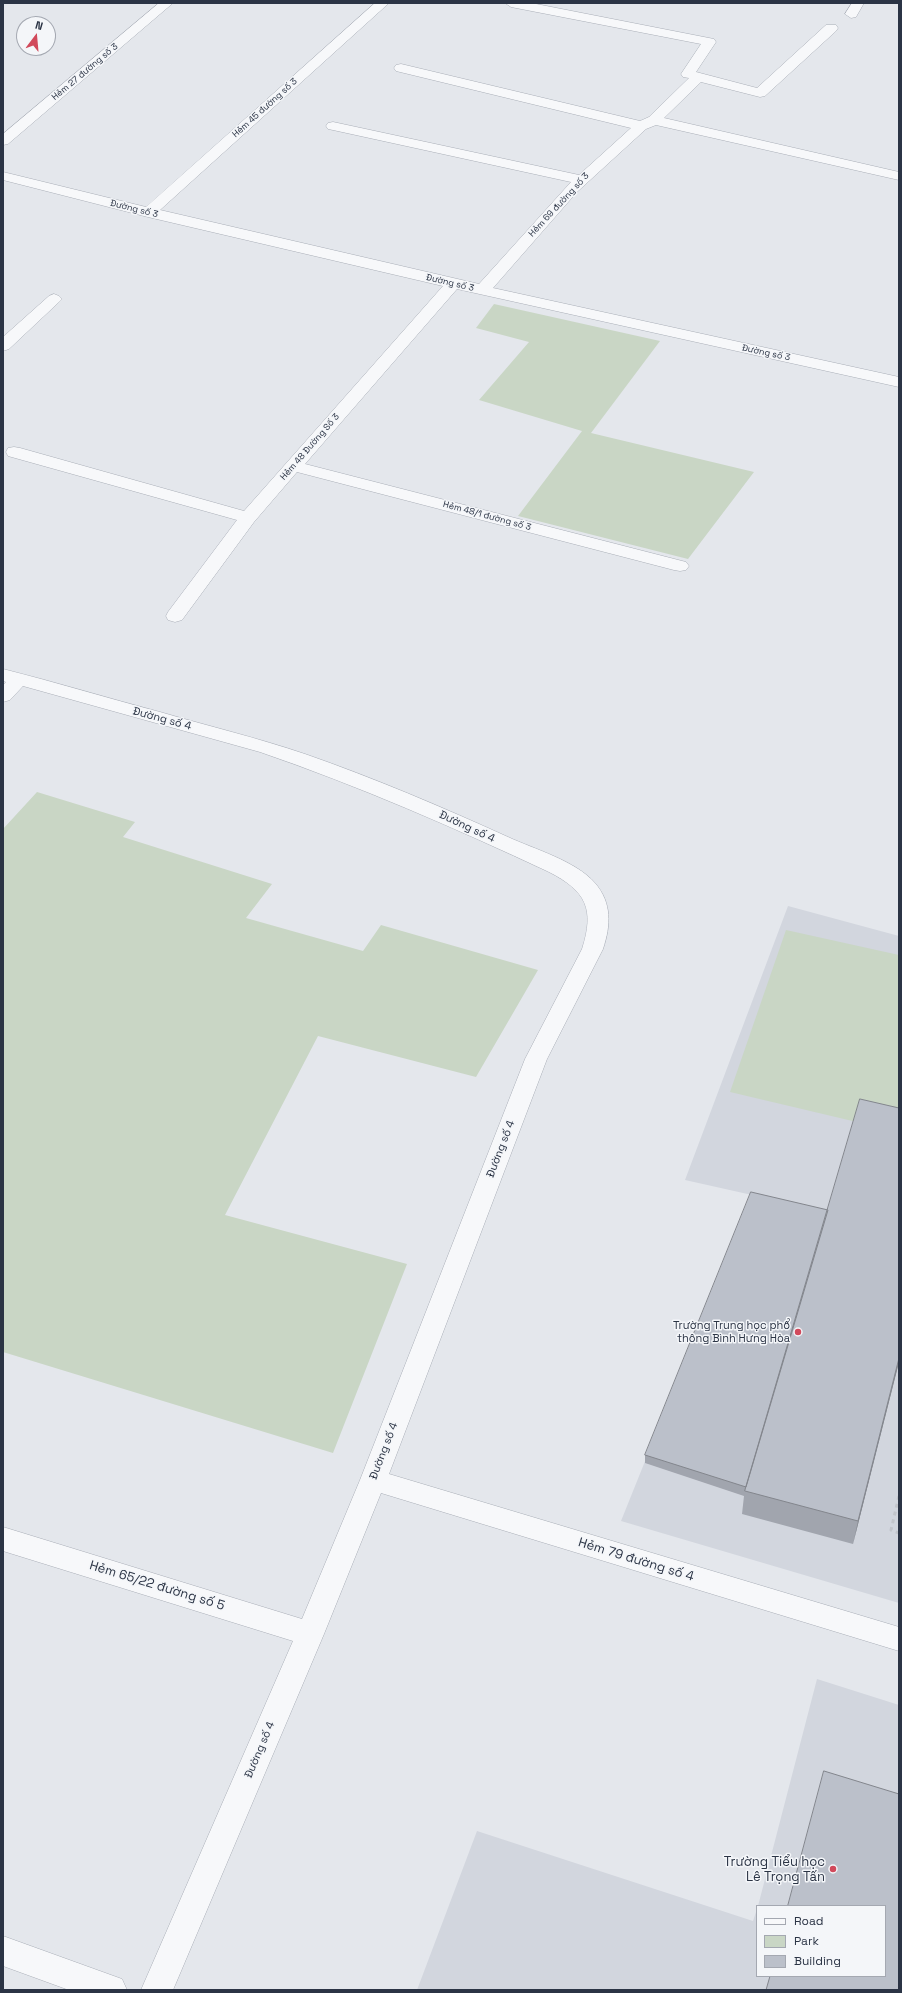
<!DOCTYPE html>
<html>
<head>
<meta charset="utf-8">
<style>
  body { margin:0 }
  #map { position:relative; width:902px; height:1993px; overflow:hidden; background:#e4e7ec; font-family:"Space Grotesk",sans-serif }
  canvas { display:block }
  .frame { position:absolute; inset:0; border:4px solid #2b3445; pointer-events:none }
  .legend { position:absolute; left:756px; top:1905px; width:130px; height:72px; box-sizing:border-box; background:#f4f6f9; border:1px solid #a4a8b1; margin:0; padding:5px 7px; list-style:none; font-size:12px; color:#2b3445 }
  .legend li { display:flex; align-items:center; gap:8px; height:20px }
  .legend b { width:20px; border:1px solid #a4a8b1 }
  .north { position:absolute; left:16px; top:16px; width:40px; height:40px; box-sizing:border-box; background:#f4f6f9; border:1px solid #a4a8b1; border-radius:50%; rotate:16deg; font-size:11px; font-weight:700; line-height:16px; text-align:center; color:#2b3445 }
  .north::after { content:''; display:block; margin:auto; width:14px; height:18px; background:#d1495b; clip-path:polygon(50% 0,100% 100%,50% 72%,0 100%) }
</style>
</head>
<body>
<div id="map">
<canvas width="902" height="1993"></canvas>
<div class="frame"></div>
<ul class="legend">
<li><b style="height:5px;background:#f7f8fa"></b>Road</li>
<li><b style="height:11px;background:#c9d6c5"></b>Park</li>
<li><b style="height:11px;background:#bbc0ca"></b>Building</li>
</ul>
<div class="north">N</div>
</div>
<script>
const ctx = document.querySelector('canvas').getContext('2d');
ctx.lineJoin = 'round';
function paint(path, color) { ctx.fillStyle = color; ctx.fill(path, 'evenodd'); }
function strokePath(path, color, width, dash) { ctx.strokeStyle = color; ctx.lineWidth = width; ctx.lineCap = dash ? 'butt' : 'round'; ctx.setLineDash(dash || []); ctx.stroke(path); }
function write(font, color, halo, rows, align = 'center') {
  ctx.font = font + ' "Space Grotesk",sans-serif'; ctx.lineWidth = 3; ctx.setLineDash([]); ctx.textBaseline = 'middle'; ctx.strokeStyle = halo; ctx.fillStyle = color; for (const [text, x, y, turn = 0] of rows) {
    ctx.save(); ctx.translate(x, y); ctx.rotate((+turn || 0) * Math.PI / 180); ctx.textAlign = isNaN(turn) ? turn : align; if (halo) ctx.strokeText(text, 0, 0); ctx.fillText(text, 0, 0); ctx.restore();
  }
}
paint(new Path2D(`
  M788,906L899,936V1603L621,1521L752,1195L685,1180Z
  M817,1679L899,1705V1990H417L477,1831L753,1921L757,1909V1976H885V1906H758Z`), '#d2d6de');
paint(new Path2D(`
  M494,304L660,341L591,433L754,472L688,559L518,516L582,431L479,400L529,342L476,328Z
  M37,792L135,822L123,837L272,884L246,918L363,951L381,925L538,970L476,1077L318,1036L225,1215L407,1264L333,1453L3,1352V829Z
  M786,930L899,955V1132L730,1092Z`), '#c9d6c5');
const minor = new Path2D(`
  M159,3H173L8,144L3,145V134Z
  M375,3H389L160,210L479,284L571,182L333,130L328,129L326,126L328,123L333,122L579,175L631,128L396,71L394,68L396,65L401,64L640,121L649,117L689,78L683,77L681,74L701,44L511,7L505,3H531L714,39L716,42L696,72L757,88L826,25H836L838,28L836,31L765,96L760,97L701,82L664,118L899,172V180L656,125L646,129L577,192L493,288L899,377V387L457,289L305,464L686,562L689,566L686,570L680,571L674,570L297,472L254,522L182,620L175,622L168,620L166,616L168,612L237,520L8,456L6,452L8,448L14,447L20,448L244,511L443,286L148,217L3,180V172L146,207Z
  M852,3H864L856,17L851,18L845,14Z
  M54,294L59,296L62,299L59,302L9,349L3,351V337L49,296Z
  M3,669C55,682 107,698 160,712C208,726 258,738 305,754C374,778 442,807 508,837C534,849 576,861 595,883C612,903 611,925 603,949L547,1059L389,1474L899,1627V1651L381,1493L324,1634L173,1990H141L293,1641L3,1551V1527L302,1619L360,1480L525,1059L582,949C595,909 586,891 549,872C455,828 359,786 260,752L23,686L10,700L3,702V685L6,682L3,681Z
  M3,1936L122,1979L127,1990H69L3,1966Z`);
strokePath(minor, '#a9aeb7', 1);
strokePath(new Path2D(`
  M899,1496L891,1530L899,1533`), '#c2c5cb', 3, [4, 4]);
paint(minor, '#f7f8fa');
paint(new Path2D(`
  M828,1210L899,1362L853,1544L742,1514L744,1496L645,1463V1455Z`), '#a1a5ae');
paint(new Path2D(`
  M899,1358V1362L853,1544L858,1521Z`), '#83868d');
const building = new Path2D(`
  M860,1099L899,1108V1358L858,1521L745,1491Z
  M751,1192L828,1210L746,1487L645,1455Z
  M824,1771L899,1794V1990H766L770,1976H885V1906H788Z`);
paint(building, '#bbc0ca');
strokePath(building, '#83868d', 1);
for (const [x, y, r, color] of [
  [798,1332,4,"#d1495b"],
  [833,1869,4,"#d1495b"]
]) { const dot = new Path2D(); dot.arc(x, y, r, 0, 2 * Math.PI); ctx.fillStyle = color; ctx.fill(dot); strokePath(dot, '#f4f6f9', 1.5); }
write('9px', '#2b3445', '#f4f6f9', [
  ["Hẻm 27 đường số 3",85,72,-40],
  ["Hẻm 45 đường số 3",265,108,-42],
  ["Hẻm 69 đường số 3",559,205,-47],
  ["Đường số 3",134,209,14],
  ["Đường số 3",450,283,13],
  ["Đường số 3",766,353,12],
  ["Hẻm 48 Đường Số 3",310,447,-49],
  ["Hẻm 48/1 đường số 3",487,516,15]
]);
write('11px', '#2b3445', '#f4f6f9', [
  ["Đường số 4",162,719,15],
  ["Đường số 4",467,827,25],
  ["Đường số 4",501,1149,-69],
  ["Đường số 4",384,1451,-69],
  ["Đường số 4",260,1750,-67]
]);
write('11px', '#2b3445', '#f4f6f9', [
  ["Trường Trung học phổ",790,1326],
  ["thông Bình Hưng Hòa",790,1339]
], 'right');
write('13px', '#2b3445', '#f4f6f9', [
  ["Hẻm 79 đường số 4",636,1560,17],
  ["Hẻm 65/22 đường số 5",157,1586,17]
]);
write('13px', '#2b3445', '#f4f6f9', [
  ["Trường Tiểu học",825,1862],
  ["Lê Trọng Tấn",825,1877]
], 'right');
</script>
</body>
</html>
